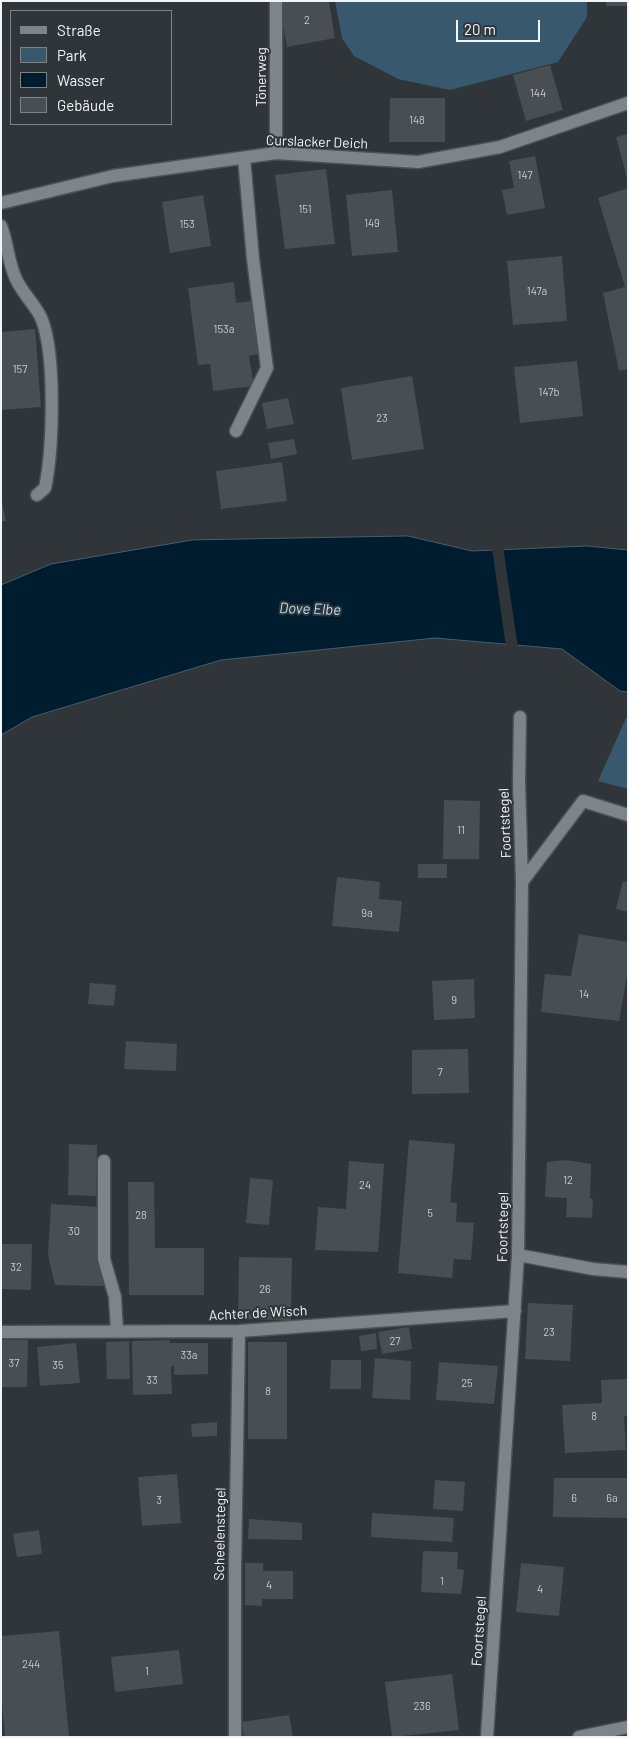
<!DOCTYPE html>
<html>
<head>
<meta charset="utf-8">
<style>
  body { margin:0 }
  #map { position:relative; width:629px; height:1738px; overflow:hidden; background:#303539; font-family:Barlow,sans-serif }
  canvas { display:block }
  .frame { position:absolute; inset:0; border:2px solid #f1f5f7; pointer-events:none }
  .legend { position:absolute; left:10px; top:10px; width:162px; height:115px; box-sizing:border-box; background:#303539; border:1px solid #7d8285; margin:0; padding:6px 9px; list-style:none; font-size:15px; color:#f1f5f7 }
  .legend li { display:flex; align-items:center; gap:10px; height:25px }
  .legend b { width:25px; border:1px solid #7d8285 }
  .scale { position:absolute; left:456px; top:20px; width:84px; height:22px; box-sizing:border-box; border:2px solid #f1f5f7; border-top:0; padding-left:6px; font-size:15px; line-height:18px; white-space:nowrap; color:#f1f5f7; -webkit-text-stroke:4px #303539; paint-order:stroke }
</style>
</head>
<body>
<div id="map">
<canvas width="629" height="1738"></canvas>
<div class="frame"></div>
<ul class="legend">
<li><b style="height:6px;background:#7e8488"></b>Straße</li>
<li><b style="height:14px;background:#37586d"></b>Park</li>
<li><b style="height:14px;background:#001c2f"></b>Wasser</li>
<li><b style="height:14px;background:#484e52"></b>Gebäude</li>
</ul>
<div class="scale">20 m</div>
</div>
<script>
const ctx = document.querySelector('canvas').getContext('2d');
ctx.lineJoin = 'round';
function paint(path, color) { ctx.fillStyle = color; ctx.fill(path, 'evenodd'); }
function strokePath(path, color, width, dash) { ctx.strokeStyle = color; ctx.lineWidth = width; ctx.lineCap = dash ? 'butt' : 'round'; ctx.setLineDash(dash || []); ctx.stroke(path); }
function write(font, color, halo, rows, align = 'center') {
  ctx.font = font + ' Barlow,sans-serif'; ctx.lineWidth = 4; ctx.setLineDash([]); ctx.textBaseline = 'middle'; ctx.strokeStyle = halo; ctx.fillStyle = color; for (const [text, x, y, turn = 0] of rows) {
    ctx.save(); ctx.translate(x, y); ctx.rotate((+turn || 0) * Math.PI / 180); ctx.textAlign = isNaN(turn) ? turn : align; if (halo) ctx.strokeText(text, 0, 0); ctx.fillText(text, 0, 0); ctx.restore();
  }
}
paint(new Path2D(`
  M335,1H587V17L558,62L450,90L398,79L354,56L342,38Z
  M626,718L628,719V789L598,781Z`), '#37586d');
const water = new Path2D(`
  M408,536L472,551L587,546L628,550V692L620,691L562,649L435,638L221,660L32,717L1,735V585L51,564L192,540Z`);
paint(water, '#001c2f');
strokePath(water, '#485d6b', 1);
paint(new Path2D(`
  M503,547L518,648L506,647L492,548Z`), '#303539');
paint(new Path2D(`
  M279,1H329L335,38L287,47Z
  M606,1H628V6H606Z
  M550,65L563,110L526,121L513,75Z
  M390,98H445V142H389Z
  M628,134V177L627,178L616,137Z
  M535,156L545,208L507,215L502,190L514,188L509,161Z
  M326,169L335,244L285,249L275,175Z
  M628,188V369L619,371L603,293L625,287L598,198Z
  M392,190L398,252L352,256L346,195Z
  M203,195L211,246L170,253L162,202Z
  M562,256L567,321L513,325L507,261Z
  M234,282L236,303L252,301L259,354L249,356L254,386L213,391L210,364L198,365L188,288Z
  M35,329L41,407L1,410V332Z
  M577,361L583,416L520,423L514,367Z
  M412,376L424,449L352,460L341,388Z
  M288,398L294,424L267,429L262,403Z
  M294,439L297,454L271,459L268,443Z
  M282,462L287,501L221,509L216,471Z
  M1,497L6,521L1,522Z
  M444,800L480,801L479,859H443Z
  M418,864H447V878H418Z
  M337,877L380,882L379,899L402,901L399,932L332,926Z
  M623,881L628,883V912L616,909Z
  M579,934L628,942V970L619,1021L541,1012L545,974L571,976Z
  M474,979L475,1018L434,1020L432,981Z
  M90,983L116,985L114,1006L88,1004Z
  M126,1041L177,1044L176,1071L124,1069Z
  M468,1049L469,1093L412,1094V1050Z
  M409,1140L455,1144L450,1202L457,1203L456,1222L474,1223L471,1260L454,1259L452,1278L398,1273Z
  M69,1144L97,1145L96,1196L68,1195Z
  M566,1160L591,1164L590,1199H593L592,1218L566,1217L567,1198L545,1197L547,1162Z
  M349,1161L384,1164L378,1252L315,1250L318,1207L346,1209Z
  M250,1178L273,1180L269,1225L246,1223Z
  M128,1182H154L155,1248H204V1295H129Z
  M51,1204L101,1207L98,1256L105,1286L55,1285L48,1255Z
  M1,1244H32L31,1290L1,1289Z
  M239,1257L292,1258L291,1320L238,1319Z
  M528,1303L573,1305L570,1361L525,1359Z
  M409,1327L412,1349L382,1354L378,1332Z
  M376,1333L377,1349L361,1351L359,1336Z
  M1,1340H28L27,1387H1Z
  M170,1340V1343H208V1374L176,1375L174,1374V1366H171L172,1394L133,1395L132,1341Z
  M129,1341L130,1379H107L106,1342Z
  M248,1342H287V1439H248Z
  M76,1343L80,1383L40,1386L37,1347Z
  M375,1358L411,1361L410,1400L372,1398Z
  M331,1360H361V1389H330Z
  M439,1362L498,1366L494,1404L436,1400Z
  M628,1379V1416H624L626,1450L565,1453L562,1405L602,1403L601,1380Z
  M217,1422V1436L192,1437L191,1424Z
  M177,1474L181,1523L142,1526L138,1477Z
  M554,1478H628V1518L553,1517Z
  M435,1480L465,1482L463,1511L433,1509Z
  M372,1513L454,1518L452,1542L371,1537Z
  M249,1519L302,1523V1540L248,1539Z
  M39,1530L42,1554L17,1557L13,1534Z
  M423,1551L458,1552L457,1569L464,1570L461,1594L421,1592Z
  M245,1563H263V1571H293V1599H262V1606L245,1605Z
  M521,1563L564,1567L559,1616L516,1612Z
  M59,1631L69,1737H5L1,1692V1636Z
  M179,1650L183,1684L115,1692L111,1657Z
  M452,1674L459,1730L392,1737L385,1682Z
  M289,1715L293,1737H244L242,1722Z`), '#484e52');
const minor = new Path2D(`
  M276,1V153
  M1,203L113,176L276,153L418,162L500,147L628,103
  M1,226C7,241 8,259 14,274C19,291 36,304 42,320C56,357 53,450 45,488L37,495
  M236,431L267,368L253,259L244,158
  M522,882L583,801L628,815
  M104,1161V1259L115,1297L117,1331
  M518,1255L593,1269L628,1272
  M1,1332L239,1331L515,1311
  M235,1737V1566L239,1331
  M487,1737L518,1255L522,882L519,782L520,717
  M579,1737L628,1727`);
strokePath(minor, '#4c5154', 15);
strokePath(minor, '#7e8488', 12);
write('11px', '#c7cbce', null, [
  ["2",307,20],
  ["144",538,93],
  ["148",417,120],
  ["147",525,175],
  ["151",305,209],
  ["149",372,223],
  ["153",187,224],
  ["147a",537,291],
  ["153a",224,329],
  ["157",20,369],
  ["147b",549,392],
  ["23",382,418],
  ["11",461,830],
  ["9a",367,913],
  ["14",584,994],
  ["9",454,1000],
  ["7",440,1072],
  ["12",568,1180],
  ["24",365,1185],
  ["5",430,1213],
  ["28",141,1215],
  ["30",74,1231],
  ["32",16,1267],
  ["26",265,1289],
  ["23",549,1332],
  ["27",395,1341],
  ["33a",189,1355],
  ["37",14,1363],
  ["35",58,1365],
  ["33",152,1380],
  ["25",467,1383],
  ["8",268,1391],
  ["8",594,1416],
  ["6",574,1498],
  ["6a",612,1498],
  ["3",159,1500],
  ["1",442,1581],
  ["4",269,1585],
  ["4",540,1589],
  ["244",31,1664],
  ["1",147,1671],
  ["236",422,1706]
]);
write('14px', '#f1f5f7', '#303539', [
  ["Tönerweg",261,77,-90],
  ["Curslacker Deich",317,142,2],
  ["Foortstegel",505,823,-92],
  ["Foortstegel",503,1227,-89],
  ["Achter de Wisch",258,1313,-3],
  ["Scheelenstegel",220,1534,-89],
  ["Foortstegel",479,1631,-86]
]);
write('italic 15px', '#b3dcf8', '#303539', [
  ["Dove Elbe",310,609,2]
]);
</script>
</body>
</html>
